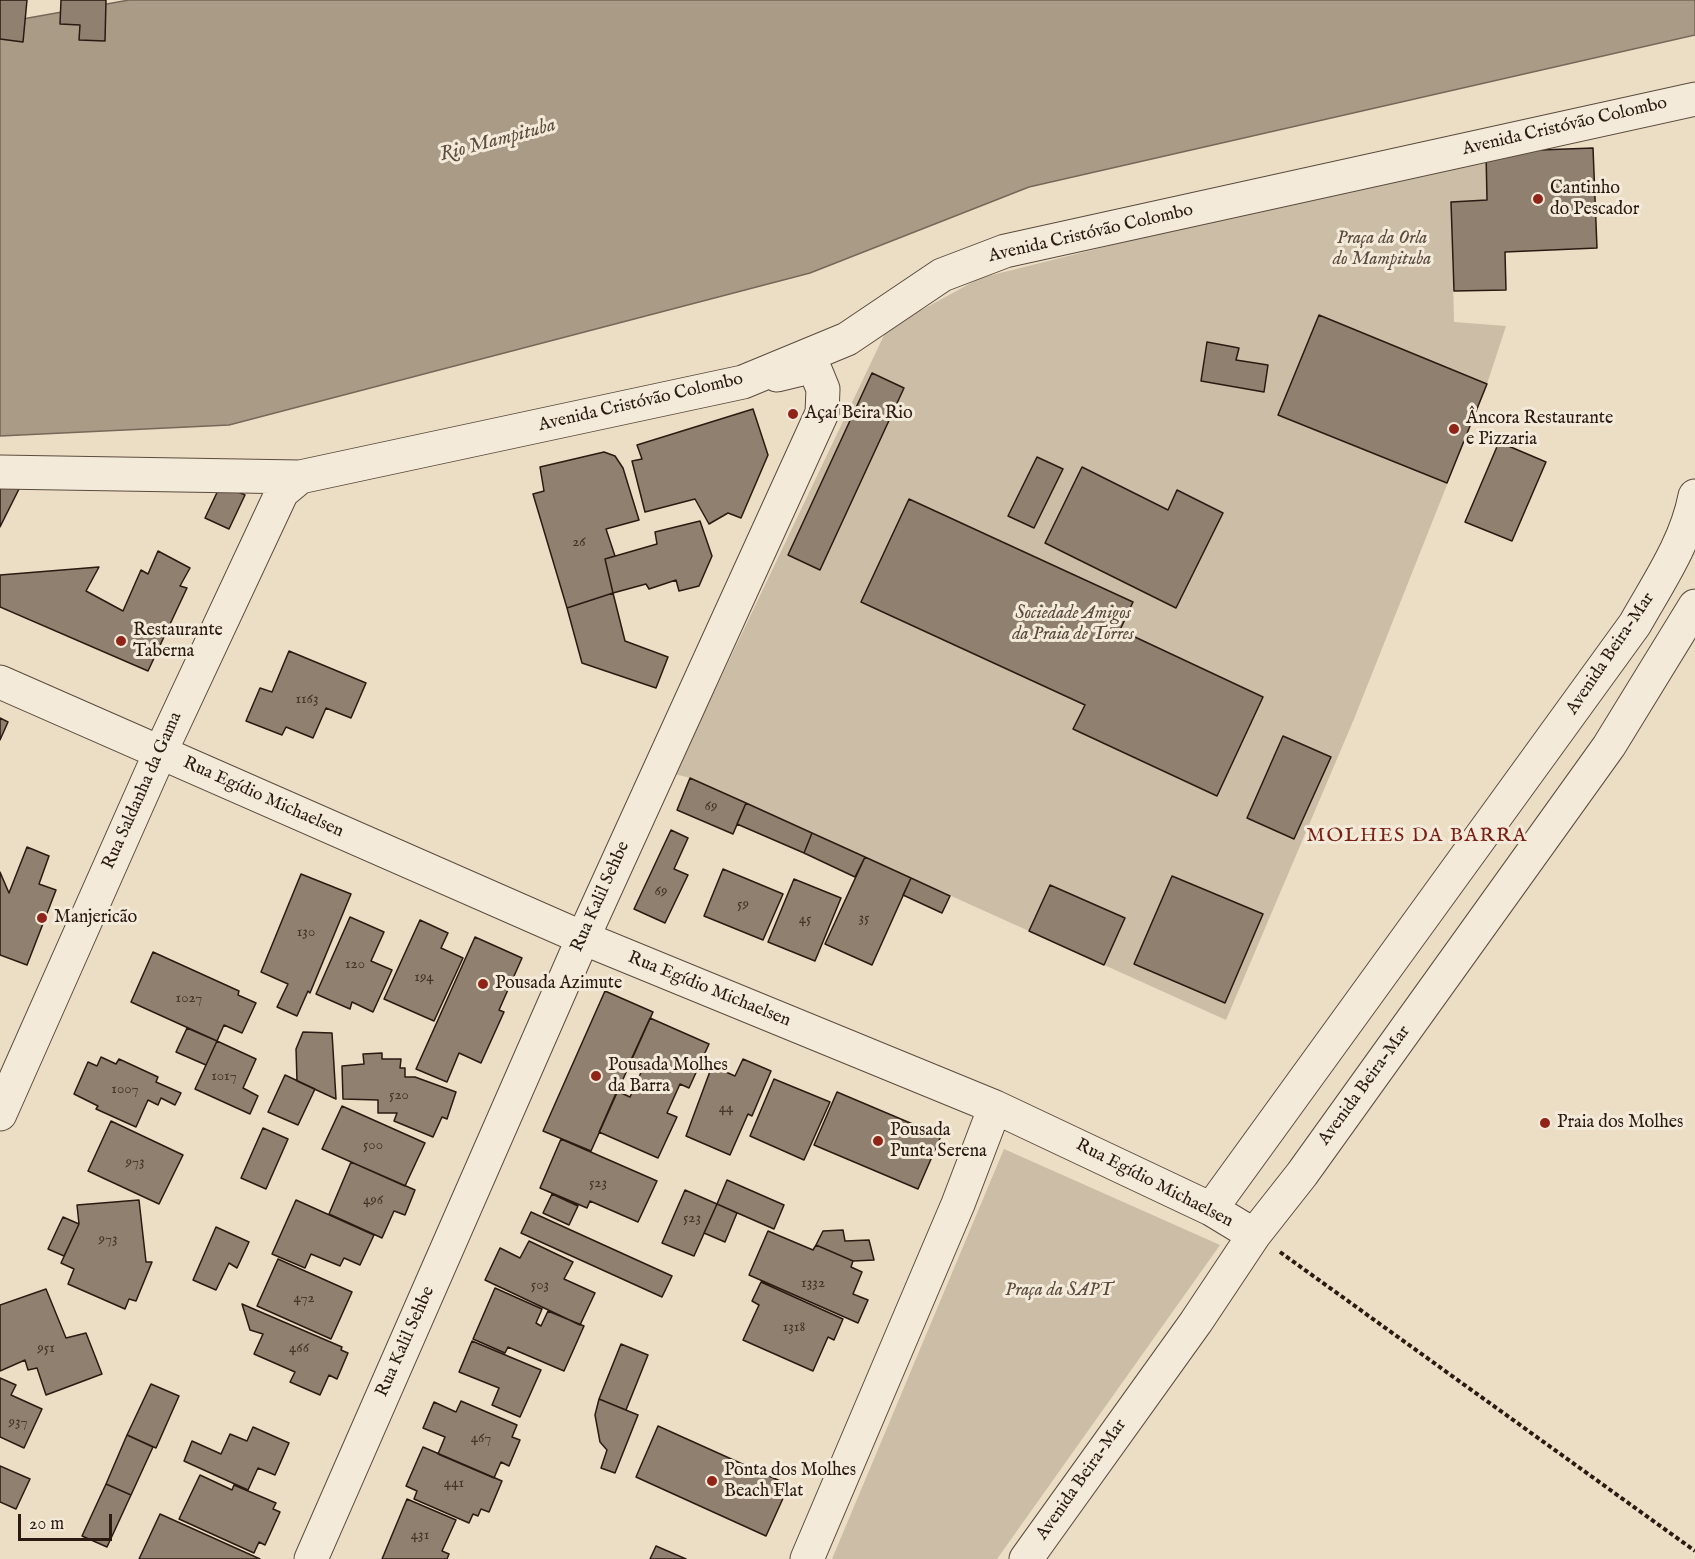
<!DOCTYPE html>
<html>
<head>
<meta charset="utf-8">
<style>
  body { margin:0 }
  #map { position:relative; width:1695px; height:1559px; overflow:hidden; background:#ecdec4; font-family:"IM FELL English",serif }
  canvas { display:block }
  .scale { position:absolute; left:18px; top:1514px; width:94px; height:27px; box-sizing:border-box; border:3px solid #2a1a12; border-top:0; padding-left:8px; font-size:18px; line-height:21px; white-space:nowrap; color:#2a1a12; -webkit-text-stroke:4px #f3ead9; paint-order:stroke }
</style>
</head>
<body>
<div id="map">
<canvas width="1695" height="1559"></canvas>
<div class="scale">20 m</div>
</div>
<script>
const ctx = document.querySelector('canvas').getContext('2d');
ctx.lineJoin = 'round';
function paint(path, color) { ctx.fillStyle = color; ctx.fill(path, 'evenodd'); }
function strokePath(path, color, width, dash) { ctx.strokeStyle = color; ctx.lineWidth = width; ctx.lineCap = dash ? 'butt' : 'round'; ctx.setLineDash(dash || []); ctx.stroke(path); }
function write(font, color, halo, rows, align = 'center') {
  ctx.font = font + ' "IM FELL English",serif'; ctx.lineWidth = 6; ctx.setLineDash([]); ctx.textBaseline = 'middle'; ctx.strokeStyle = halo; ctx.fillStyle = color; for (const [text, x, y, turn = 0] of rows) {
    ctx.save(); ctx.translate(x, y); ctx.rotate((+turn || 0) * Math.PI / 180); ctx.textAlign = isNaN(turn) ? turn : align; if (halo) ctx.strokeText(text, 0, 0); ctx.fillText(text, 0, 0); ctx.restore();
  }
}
paint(new Path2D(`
  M1486,152L1487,200L1451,202L1454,322L1506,326L1487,384L1354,719L1226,1020L690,778L675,774L887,329L980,278Z
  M1004,1149L1220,1245L997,1559H832Z`), '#cbbda6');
const water = new Path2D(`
  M129,0H1695V35L1029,187L810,273L229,425L0,436V23Z`);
paint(water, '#aa9b87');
strokePath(water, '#776758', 1.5);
const building = new Path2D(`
  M0,0H27L23,42L0,39Z
  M61,0H106L105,41L79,40L80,25L60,24Z
  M1593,148L1597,248L1505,252L1506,290L1454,291L1451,202L1487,200L1486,152Z
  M1319,315L1487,384L1447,483L1278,415Z
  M1207,342L1239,348L1236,360L1268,365L1264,392L1201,381Z
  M872,373L904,388L820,570L788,555Z
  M753,409L768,455L741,518L728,513L709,524L695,499L645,512L632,461L642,459L637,445Z
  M1499,442L1546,462L1512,541L1465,522Z
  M604,452L615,456L623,468L639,520L606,529L615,556L605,559L613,593L567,608L533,494L544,491L540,467Z
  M1037,457L1063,469L1034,528L1008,516Z
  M1082,467L1168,510L1177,490L1223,513L1176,608L1045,543Z
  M0,483L21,485L0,527Z
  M221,484L245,495L229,529L205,518Z
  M909,499L1133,602L1120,630L1263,697L1217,796L1073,729L1085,705L861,602Z
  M700,521L712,556L699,586L679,591L676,580L649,589L646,584L613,593L605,559L657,544L655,532Z
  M158,551L190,568L180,586L187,588L148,671L0,607V575L99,567L86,591L123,611L141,570L148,574Z
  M613,593L625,641L668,657L656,688L582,663L567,608Z
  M289,651L366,683L351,718L326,708L313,738L286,727L282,735L246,721L260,688L272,692Z
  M0,718L8,722L0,740Z
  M1283,736L1331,757L1294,839L1247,818Z
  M690,778L746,803L733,834L677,810Z
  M746,803L812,833L804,853L737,824Z
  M671,830L688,838L674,869L688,875L665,923L634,909Z
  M812,833L865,857L855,877L804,853Z
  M27,847L49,856L39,884L56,890L27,965L0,955V872L9,893Z
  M865,857L911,878L872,965L825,944Z
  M723,869L783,894L763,940L704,916Z
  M301,874L351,894L310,993L308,991L297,1016L277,1007L288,984L261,972Z
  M1172,876L1263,914L1225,1003L1134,964Z
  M911,878L950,896L942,913L903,895Z
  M794,879L841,898L815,961L768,942Z
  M1050,885L1125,918L1104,965L1029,931Z
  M350,917L384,932L371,961L392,970L373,1012L352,1002L350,1009L316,994Z
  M420,920L448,933L441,948L463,958L434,1021L384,999Z
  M475,937L522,958L499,1010L504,1012L481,1063L459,1053L447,1082L416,1069Z
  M153,952L239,991L238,995L256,1003L242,1033L224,1025L217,1041L131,1002Z
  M605,991L653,1012L591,1151L543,1131Z
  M650,1018L709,1044L689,1088L680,1084L667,1113L677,1117L658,1158L599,1132L617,1091L630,1097L643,1068L630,1062Z
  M187,1028L217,1041L206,1065L176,1052Z
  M303,1032L332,1033L336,1099L297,1081L296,1049Z
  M217,1041L256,1059L243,1088L258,1096L250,1114L195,1089Z
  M382,1053V1059H401L400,1068H405V1077H415L456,1092L447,1119L442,1117L433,1137L394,1121L397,1113H378V1100L343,1099L342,1066L364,1064L363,1054Z
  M101,1057L116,1064L119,1059L158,1077L156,1082L181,1093L175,1105L161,1098L158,1105L148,1100L136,1127L96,1109L98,1106L74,1094L88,1062L97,1066Z
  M743,1059L771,1071L752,1116L748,1114L730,1155L686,1136L712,1066L735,1076Z
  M285,1075L315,1089L298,1125L268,1112Z
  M774,1079L830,1102L804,1160L750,1136Z
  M837,1092L941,1136L918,1189L814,1145Z
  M342,1106L425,1143L405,1186L322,1149Z
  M111,1121L183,1155L159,1204L88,1171Z
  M263,1128L288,1139L266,1189L241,1178Z
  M561,1139L657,1181L638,1222L590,1201L587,1208L540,1188Z
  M351,1162L415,1190L405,1215L394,1211L382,1238L329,1214Z
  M727,1180L784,1205L774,1229L717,1204Z
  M685,1190L717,1204L694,1256L662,1243Z
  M552,1194L578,1206L569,1225L543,1213Z
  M139,1200L146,1262H152L136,1301L129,1299L125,1309L68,1284L74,1269L61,1263L79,1224L77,1205Z
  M296,1200L374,1235L360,1265L344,1258L340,1266L311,1254L305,1268L272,1254Z
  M717,1204L737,1213L725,1242L704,1233Z
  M531,1212L672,1276L662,1297L521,1233Z
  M63,1217L79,1224L64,1256L48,1249Z
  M216,1227L249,1242L237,1268L229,1263L216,1290L193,1280Z
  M843,1230L845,1241L869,1240L874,1260L853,1261L816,1245L823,1231Z
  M768,1231L813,1250L816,1245L853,1261L851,1267L862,1272L853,1294L868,1300L858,1323L749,1275Z
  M529,1241L573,1262L564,1279L595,1293L580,1325L485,1280L500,1248L520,1258Z
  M278,1259L352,1292L331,1339L257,1306Z
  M761,1282L843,1319L834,1340L828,1337L813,1371L743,1340L759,1305L752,1301Z
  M495,1288L542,1309L536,1323L541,1326L548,1311L584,1326L564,1371L508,1347L505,1353L473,1339Z
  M46,1289L66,1338L86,1333L102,1374L46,1395L37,1368L28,1370L25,1360L0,1371V1305Z
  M242,1304L342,1347L341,1350L348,1353L337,1379L329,1375L320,1395L290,1382L295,1372L254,1354L263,1334L250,1330Z
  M472,1341L541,1370L520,1417L492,1405L499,1388L459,1372Z
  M621,1344L648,1355L626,1410L599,1399Z
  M0,1378L16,1385L11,1395L42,1409L24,1448L0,1437Z
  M151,1384L179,1396L156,1448L127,1435Z
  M599,1399L638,1415L615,1473L601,1468L607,1450L600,1442L595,1415Z
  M461,1401L517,1425L512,1437L520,1440L509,1466L501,1462L494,1478L438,1454L445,1437L423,1428L434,1402L456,1412Z
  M658,1426L789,1485L766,1536L636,1477Z
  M253,1427L289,1443L275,1475L258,1468L248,1490L184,1461L192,1441L221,1454L230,1434L247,1441Z
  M127,1435L153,1447L131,1495L106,1484Z
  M423,1447L502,1481L489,1512L481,1509L478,1516L473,1514L469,1523L414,1499L417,1491L406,1486Z
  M0,1466L30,1479L16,1509L0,1502Z
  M200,1475L232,1490L234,1485L276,1503L273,1509L280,1512L265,1545L259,1542L254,1553L179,1519Z
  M106,1484L131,1495L107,1547L82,1536Z
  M407,1499L456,1520L442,1551L449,1554L447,1559H382Z
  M160,1514L260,1559H139Z
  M656,1546L686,1559H650Z`);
paint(building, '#8f806f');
strokePath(building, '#2a1a12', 1.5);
const minor = new Path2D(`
  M0,472L300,477L743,382L847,339L942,275L1005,251L1695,99
  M0,682L583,938L995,1107L1211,1209L1254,1235
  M0,1114L160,753L282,492L300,477
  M1211,1209L1635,624C1658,583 1686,543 1695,496
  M311,1559L583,938L822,413L823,389L816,372L806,368L777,375
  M807,1559L958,1204L995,1107
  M1026,1559L1196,1322L1254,1235L1302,1174L1609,746L1695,606`);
strokePath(minor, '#5a4b3e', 35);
strokePath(new Path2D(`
  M1280,1252L1695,1551`), '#2a1a12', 4, [4.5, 3]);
strokePath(minor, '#f3ead9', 33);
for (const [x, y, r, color] of [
  [1538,199,6,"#8f2418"],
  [793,414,6,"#8f2418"],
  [1454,429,6,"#8f2418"],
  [121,641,6,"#8f2418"],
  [42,918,6,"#8f2418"],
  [483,984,6,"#8f2418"],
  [596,1076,6,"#8f2418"],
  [1545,1123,6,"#8f2418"],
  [878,1141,6,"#8f2418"],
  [712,1481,6,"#8f2418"]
]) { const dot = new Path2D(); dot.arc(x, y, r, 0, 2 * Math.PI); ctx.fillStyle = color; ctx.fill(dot); strokePath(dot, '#f3ead9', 2); }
write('15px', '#433429', null, [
  ["26",579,543],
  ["1163",307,700],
  ["69",711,807],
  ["69",661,892],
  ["59",743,905],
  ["35",864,919],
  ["45",805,920],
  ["130",306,933],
  ["120",355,965],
  ["194",424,978],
  ["1027",189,999],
  ["1017",224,1077],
  ["1007",125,1090],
  ["520",399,1096],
  ["44",726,1109],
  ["500",373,1146],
  ["973",135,1163],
  ["523",598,1184],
  ["496",373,1201],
  ["523",692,1219],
  ["973",108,1240],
  ["1332",813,1284],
  ["503",540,1286],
  ["472",304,1299],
  ["1318",794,1328],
  ["951",46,1349],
  ["466",299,1349],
  ["937",18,1423],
  ["467",481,1439],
  ["441",454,1484],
  ["431",420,1536]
]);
write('18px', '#2a1a12', '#f3ead9', [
  ["Avenida Cristóvão Colombo",1565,127,-13],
  ["Avenida Cristóvão Colombo",1091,234,-13],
  ["Avenida Cristóvão Colombo",641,403,-13],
  ["Avenida Beira-Mar",1611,654,-56],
  ["Rua Saldanha da Gama",143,791,-66],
  ["Rua Egídio Michaelsen",263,798,24],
  ["Rua Kalil Sehbe",601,897,-66],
  ["Rua Egídio Michaelsen",709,990,22],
  ["Avenida Beira-Mar",1365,1086,-54],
  ["Rua Egídio Michaelsen",1154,1184,27],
  ["Rua Kalil Sehbe",406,1342,-66],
  ["Avenida Beira-Mar",1082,1480,-55]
]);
write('18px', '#2a1a12', '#f3ead9', [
  ["Cantinho",1550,189],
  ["do Pescador",1550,210],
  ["Açaí Beira Rio",805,414],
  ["Âncora Restaurante",1466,419],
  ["e Pizzaria",1466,440],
  ["Restaurante",133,631],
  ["Taberna",133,652],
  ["Manjericão",54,918],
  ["Pousada Azimute",495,984],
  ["Pousada Molhes",608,1066],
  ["da Barra",608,1087],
  ["Praia dos Molhes",1557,1123],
  ["Pousada",890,1131],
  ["Punta Serena",890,1152],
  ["Ponta dos Molhes",724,1471],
  ["Beach Flat",724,1492]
], 'left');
write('italic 18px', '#5a4b3e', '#f3ead9', [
  ["Praça da Orla",1382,239],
  ["do Mampituba",1382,260],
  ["Sociedade Amigos",1073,614],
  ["da Praia de Torres",1073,635],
  ["Praça da SAPT",1059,1291]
]);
write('italic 20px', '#5d4e41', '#f3ead9', [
  ["Rio Mampituba",498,141,-15]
]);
ctx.letterSpacing = '1.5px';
write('20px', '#7a1f14', '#f3ead9', [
  ["MOLHES DA BARRA",1417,837]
]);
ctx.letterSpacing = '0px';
</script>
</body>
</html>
